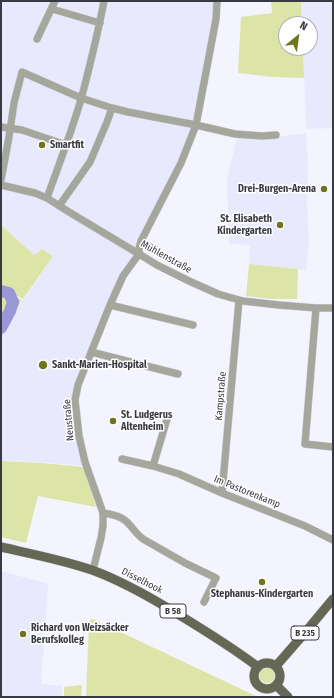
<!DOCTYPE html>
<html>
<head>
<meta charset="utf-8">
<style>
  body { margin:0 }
  #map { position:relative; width:334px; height:698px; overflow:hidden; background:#f3f4fe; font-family:"Fira Sans Condensed",sans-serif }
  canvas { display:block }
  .frame { position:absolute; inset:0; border:2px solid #393943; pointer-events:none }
  .north { position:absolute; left:278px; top:16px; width:40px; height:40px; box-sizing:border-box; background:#fff; border:1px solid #b0b0b4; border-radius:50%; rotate:29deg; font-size:11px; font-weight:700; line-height:16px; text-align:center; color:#393943 }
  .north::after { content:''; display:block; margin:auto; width:14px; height:18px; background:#6f751d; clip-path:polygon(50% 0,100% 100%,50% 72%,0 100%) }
</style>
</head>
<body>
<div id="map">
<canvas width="334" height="698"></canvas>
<div class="frame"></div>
<div class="north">N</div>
</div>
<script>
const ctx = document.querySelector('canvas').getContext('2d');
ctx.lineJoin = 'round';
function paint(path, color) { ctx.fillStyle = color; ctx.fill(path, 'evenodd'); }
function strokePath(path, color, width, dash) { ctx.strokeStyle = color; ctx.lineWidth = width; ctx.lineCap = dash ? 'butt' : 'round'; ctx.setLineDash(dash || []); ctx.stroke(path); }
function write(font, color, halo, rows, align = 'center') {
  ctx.font = font + ' "Fira Sans Condensed",sans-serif'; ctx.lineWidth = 3; ctx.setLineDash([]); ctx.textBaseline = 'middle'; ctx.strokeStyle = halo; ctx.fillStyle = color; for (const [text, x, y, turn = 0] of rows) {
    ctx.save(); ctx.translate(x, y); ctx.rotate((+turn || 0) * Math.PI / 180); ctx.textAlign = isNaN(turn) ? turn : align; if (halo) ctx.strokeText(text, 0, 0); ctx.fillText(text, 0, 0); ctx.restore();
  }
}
paint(new Path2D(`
  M1,1H218L195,125L139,254L122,276L76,383L84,466L41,462L1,461V336L23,300L53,256L42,249L34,255L1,225Z
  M301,1H333V128L306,129L303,48H310V24H302Z
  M306,133L308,168L307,205L309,244L306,270L249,264L250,246L229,243L227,181L237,137L263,139Z
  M1,571L48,584L41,684L62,686V697H1Z`), '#e9e9fd');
paint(new Path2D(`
  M271,1H301L302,24H286V48H303L304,78L273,77L238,73L241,17L272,13Z
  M1,225L34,255L42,249L53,256L23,299L9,292L1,290Z
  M249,264L298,269L297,299H272L246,296Z
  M1,293L9,294L22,300L1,336Z
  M1,461L42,463L84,467L96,507L38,496L26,543L1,537Z
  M92,619L95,620L258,697H86L89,622Z
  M259 675a8 8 0 1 1 16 0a8 8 0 1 1-16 0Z
  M82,685L81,697H64V687Z`), '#dde4a8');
strokePath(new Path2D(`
  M1,291L9,293L13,302L10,311L1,328`), '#9a97d7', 12);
const minor = new Path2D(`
  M52,9L100,23
  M37,39L55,1
  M1,127L22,130L66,145
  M1,180L9,137L14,103L22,72L81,98L112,108L128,112L196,125L235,134L262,136L276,135
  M1,185L35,193L47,198L69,212L139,254L157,265L189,281L218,294L243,301L279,305L316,308H333
  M47,198C59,164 72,131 82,96C90,65 98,33 104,1
  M59,206L90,162L107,122L112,108
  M139,254V248L141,241L181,163L196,125L216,19L217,1
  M110,305L193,325
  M316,308L305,444L333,447
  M91,352L178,374
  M122,459L153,466L179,474L222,493L305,526L333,540
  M153,466L167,419
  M222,493L239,300
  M103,513C111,514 121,516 127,522C133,528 136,534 143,539L185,563L216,578L204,602
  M93,570L101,538L103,526V513L85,462L79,436L75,400L78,385L110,305L123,276L139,254`);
const major = new Path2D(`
  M1,547C32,554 63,560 92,570C122,581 150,597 176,613C204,630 232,647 258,667
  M254 676a13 13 0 1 1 26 0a13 13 0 1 1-26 0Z
  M276,666L303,635L333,599
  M276,685L288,697`);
strokePath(minor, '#cecfd9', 8);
strokePath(major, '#cecfd9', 10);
strokePath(minor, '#a6a79c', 7);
strokePath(major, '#656854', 9);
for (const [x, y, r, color] of [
  [42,145,4,"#6f751d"],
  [324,189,4,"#6f751d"],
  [280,225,4,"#6f751d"],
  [43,365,5,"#6f751d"],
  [113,421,4,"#6f751d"],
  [262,582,4,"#6f751d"],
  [23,634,4,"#6f751d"]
]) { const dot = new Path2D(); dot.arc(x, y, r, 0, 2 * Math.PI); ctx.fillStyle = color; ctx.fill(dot); strokePath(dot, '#fff', 1.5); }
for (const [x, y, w] of [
  [173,611,26],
  [305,633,28]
]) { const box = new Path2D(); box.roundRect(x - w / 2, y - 7, w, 14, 3); ctx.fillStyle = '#fff'; ctx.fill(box); strokePath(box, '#393943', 1); }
write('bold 9px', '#393943', null, [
  ["B 58",173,611],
  ["B 235",305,633]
]);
write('bold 10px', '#393943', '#fff', [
  ["Smartfit",50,145],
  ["Drei-Burgen-Arena",316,189,"right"],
  ["St. Elisabeth",272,219,"right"],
  ["Kindergarten",272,231,"right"],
  ["Sankt-Marien-Hospital",52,365],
  ["St. Ludgerus",121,415],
  ["Altenheim",121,427],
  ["Stephanus-Kindergarten",262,594,"center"],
  ["Richard von Weizsäcker",31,628],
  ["Berufskolleg",31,640]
], 'left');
write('10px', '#393943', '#fff', [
  ["Mühlenstraße",166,257,29],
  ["Kampstraße",221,396,-85],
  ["Neustraße",69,420,-95],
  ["Im Pastorenkamp",247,492,22],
  ["Disselhook",142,581,27]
]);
</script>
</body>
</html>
